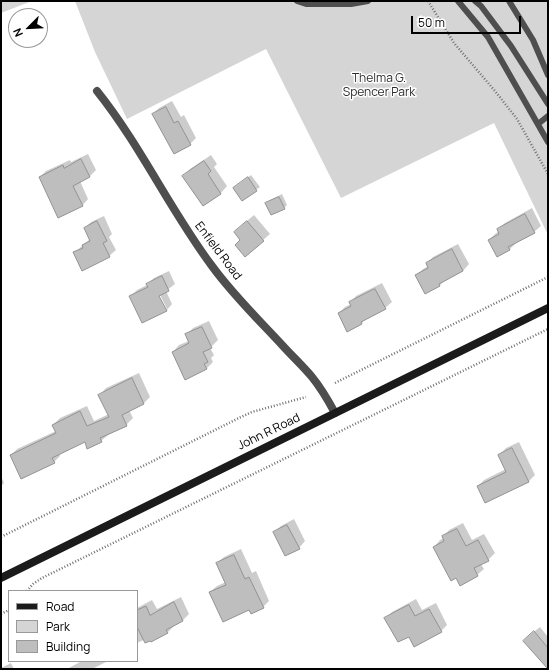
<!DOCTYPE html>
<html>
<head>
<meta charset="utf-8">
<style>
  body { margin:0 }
  #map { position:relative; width:549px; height:670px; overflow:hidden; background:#fff; font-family:Manrope,sans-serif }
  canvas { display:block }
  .frame { position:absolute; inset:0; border:2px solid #000; pointer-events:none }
  .legend { position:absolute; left:8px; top:590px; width:130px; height:72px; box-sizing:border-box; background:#fff; border:1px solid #999; margin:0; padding:5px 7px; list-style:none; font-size:12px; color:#000 }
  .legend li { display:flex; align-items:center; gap:8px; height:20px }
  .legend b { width:20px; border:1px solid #999 }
  .north { position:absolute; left:8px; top:8px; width:40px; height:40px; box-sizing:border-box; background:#fff; border:1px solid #999; border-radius:50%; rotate:246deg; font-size:11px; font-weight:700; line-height:16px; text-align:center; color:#000 }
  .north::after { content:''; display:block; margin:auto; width:14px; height:18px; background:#000; clip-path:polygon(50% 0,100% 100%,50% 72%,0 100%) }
  .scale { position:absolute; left:411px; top:16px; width:110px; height:18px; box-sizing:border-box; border:2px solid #000; border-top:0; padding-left:5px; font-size:12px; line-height:14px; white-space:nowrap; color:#000; -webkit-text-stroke:3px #fff; paint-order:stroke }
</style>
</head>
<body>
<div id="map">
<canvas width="549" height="670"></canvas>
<div class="frame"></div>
<ul class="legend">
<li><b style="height:5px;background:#1b1b1b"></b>Road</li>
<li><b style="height:11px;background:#d5d5d5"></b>Park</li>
<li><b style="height:11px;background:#bebebe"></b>Building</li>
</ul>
<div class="north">N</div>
<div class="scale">50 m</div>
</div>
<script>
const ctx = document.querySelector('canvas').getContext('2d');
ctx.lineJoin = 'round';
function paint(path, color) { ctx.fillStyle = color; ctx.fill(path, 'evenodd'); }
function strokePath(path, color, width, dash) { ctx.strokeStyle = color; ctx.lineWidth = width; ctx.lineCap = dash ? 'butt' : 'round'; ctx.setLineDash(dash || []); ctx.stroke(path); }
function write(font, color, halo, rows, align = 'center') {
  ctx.font = font + ' Manrope,sans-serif'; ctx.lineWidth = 3; ctx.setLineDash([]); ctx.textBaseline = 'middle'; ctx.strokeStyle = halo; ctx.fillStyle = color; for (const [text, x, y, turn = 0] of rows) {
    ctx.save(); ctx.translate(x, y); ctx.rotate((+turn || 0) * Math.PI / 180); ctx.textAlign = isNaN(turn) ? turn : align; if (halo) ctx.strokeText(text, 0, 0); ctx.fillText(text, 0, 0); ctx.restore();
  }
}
paint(new Path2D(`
  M1,1H32L1,13Z
  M75,1H548V235L494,123L341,198L266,49L127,119L95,52Z`), '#d5d5d5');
paint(new Path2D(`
  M172,101L181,117L184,115L196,138L190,144L153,114L159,108Z
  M88,154L96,170L89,177L80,181L88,199L82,206L40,177L46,171L70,160L71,162Z
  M211,155L217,164L214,167L227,186L221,193L203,204L184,176L190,169Z
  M251,175L260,187L242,200L234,188Z
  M282,194L287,205L284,208L267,203L270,200Z
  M532,208L541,226L534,232L515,242L516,243L509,250L489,240L495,234L499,231L498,229L505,223Z
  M254,215L270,234L263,240H241V226Z
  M104,216L112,234L109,237L116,250L109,256L74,253L90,239L85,228L91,222Z
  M458,244L469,264L463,271L445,280L439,286L417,275L423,269L429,266L427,263L433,257Z
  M169,271L175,284L166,291L172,304L166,311L131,296L137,290L147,285L154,278ZM158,291L167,309H164L156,292Z
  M382,283L392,302L385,308L366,318L362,323L339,313L345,307L351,304L350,303L356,296Z
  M209,321L218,340L210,348L214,355L211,358L213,362L206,369L173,352L179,345L189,341L186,335L193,328Z
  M139,373L150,397L144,403L129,410L133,418L126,425L108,435L101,441H85L59,453L60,456L54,462L11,455L17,449L56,431L53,425L60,418L87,406L94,421L109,414L100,395L106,388Z
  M519,442L535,475L528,482L478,486L484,480L506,469L499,455L506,448Z
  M1,476L4,483L1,486Z
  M294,519L305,541L299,548L274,532L281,526Z
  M463,523L472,540L484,534L495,553L488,560L481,564L484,569L477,575L456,577L434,547L440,540L444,538L443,537L449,530Z
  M241,549L252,573L256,571L269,601L263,607L250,609L210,592L217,586L226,582L217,563L224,557Z
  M181,597L189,614L183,620L173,625L174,626L167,633L150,637L137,643V608L152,600L157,609Z
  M416,599L422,610L436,603L447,625L441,631L409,635L386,618L392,612Z
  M540,627L548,637V668L530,635Z
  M80,661H108L92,669H67L80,662Z
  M11,663L14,669H1V668Z`), '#0003');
const building = new Path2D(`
  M166,107L174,123L178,121L191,145L174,154L152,114Z
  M81,159L90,177L73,186L83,206L58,218L39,177L63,165L64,168Z
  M204,161L211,171L208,174L221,194L203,206L182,176Z
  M248,177L257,191L242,201L233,188Z
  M279,197L285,209L271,215L265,203Z
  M525,214L535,233L508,247L510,250L497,257L488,240L499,234L497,229Z
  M97,221L107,241L103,243L110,257L82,271L73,252L83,248L82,245L90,241L84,228Z
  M247,221L264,241L245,257L235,245L240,240L234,232Z
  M452,249L463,271L439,284L440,286L425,294L415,275L428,268L426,263Z
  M162,276L169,291L159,296L167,311L142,323L129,296L148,287L146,284Z
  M375,289L386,309L361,322L362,324L347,332L338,313L351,306L349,302Z
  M202,327L212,348L203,352L208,362L204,364L207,369L185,380L172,352L189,343L185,334Z
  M132,378L144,404L122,415L127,426L100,438L102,442L87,449L85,442L52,458L55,463L21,479L10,455L56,433L52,425L80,411L87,426L109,417L98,395Z
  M512,448L529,482L485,503L477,486L506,472L498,455Z
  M287,525L300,549L285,556L273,532Z
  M457,529L466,546L478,540L489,561L474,568L478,576L460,586L456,578L451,581L433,547L444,541L442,536Z
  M234,555L245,579L249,577L264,608L251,614L249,610L223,622L209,592L226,585L216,563Z
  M174,602L183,621L166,630L168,633L151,642L150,641L145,643L137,627V610L146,606L150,615Z
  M409,605L415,616L429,609L442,632L414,647L409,637L398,642L384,618Z
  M534,631L548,648V669L523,641Z`);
paint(building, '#bebebe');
strokePath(building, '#929292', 1);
strokePath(new Path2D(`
  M428,1L454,43L495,91L517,119L548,174
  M335,383L548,277
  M1,537L241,417L252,412L306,397
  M27,591L33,584L42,578L548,329
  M1,614L9,610`), '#707070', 2.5, [1, 2]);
strokePath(new Path2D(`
  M297,1L306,4H351L368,1
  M458,1L488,37L548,142
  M475,1L481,6L511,46L548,104
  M509,1L533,40L548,75
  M538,124L548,116`), '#4e4e4e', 6);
strokePath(new Path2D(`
  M97,91C141,146 170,210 212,266C233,295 259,320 283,346C292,356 303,366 312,377C321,388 328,400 335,413`), '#4e4e4e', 8);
strokePath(new Path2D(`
  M1,578L548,308`), '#1b1b1b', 8);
write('12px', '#2c2c2c', '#fff', [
  ["Thelma G.",379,79],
  ["Spencer Park",379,93]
]);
write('12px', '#000', '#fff', [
  ["Enfield Road",218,251,53],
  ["John R Road",269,432,-26]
]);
</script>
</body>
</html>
